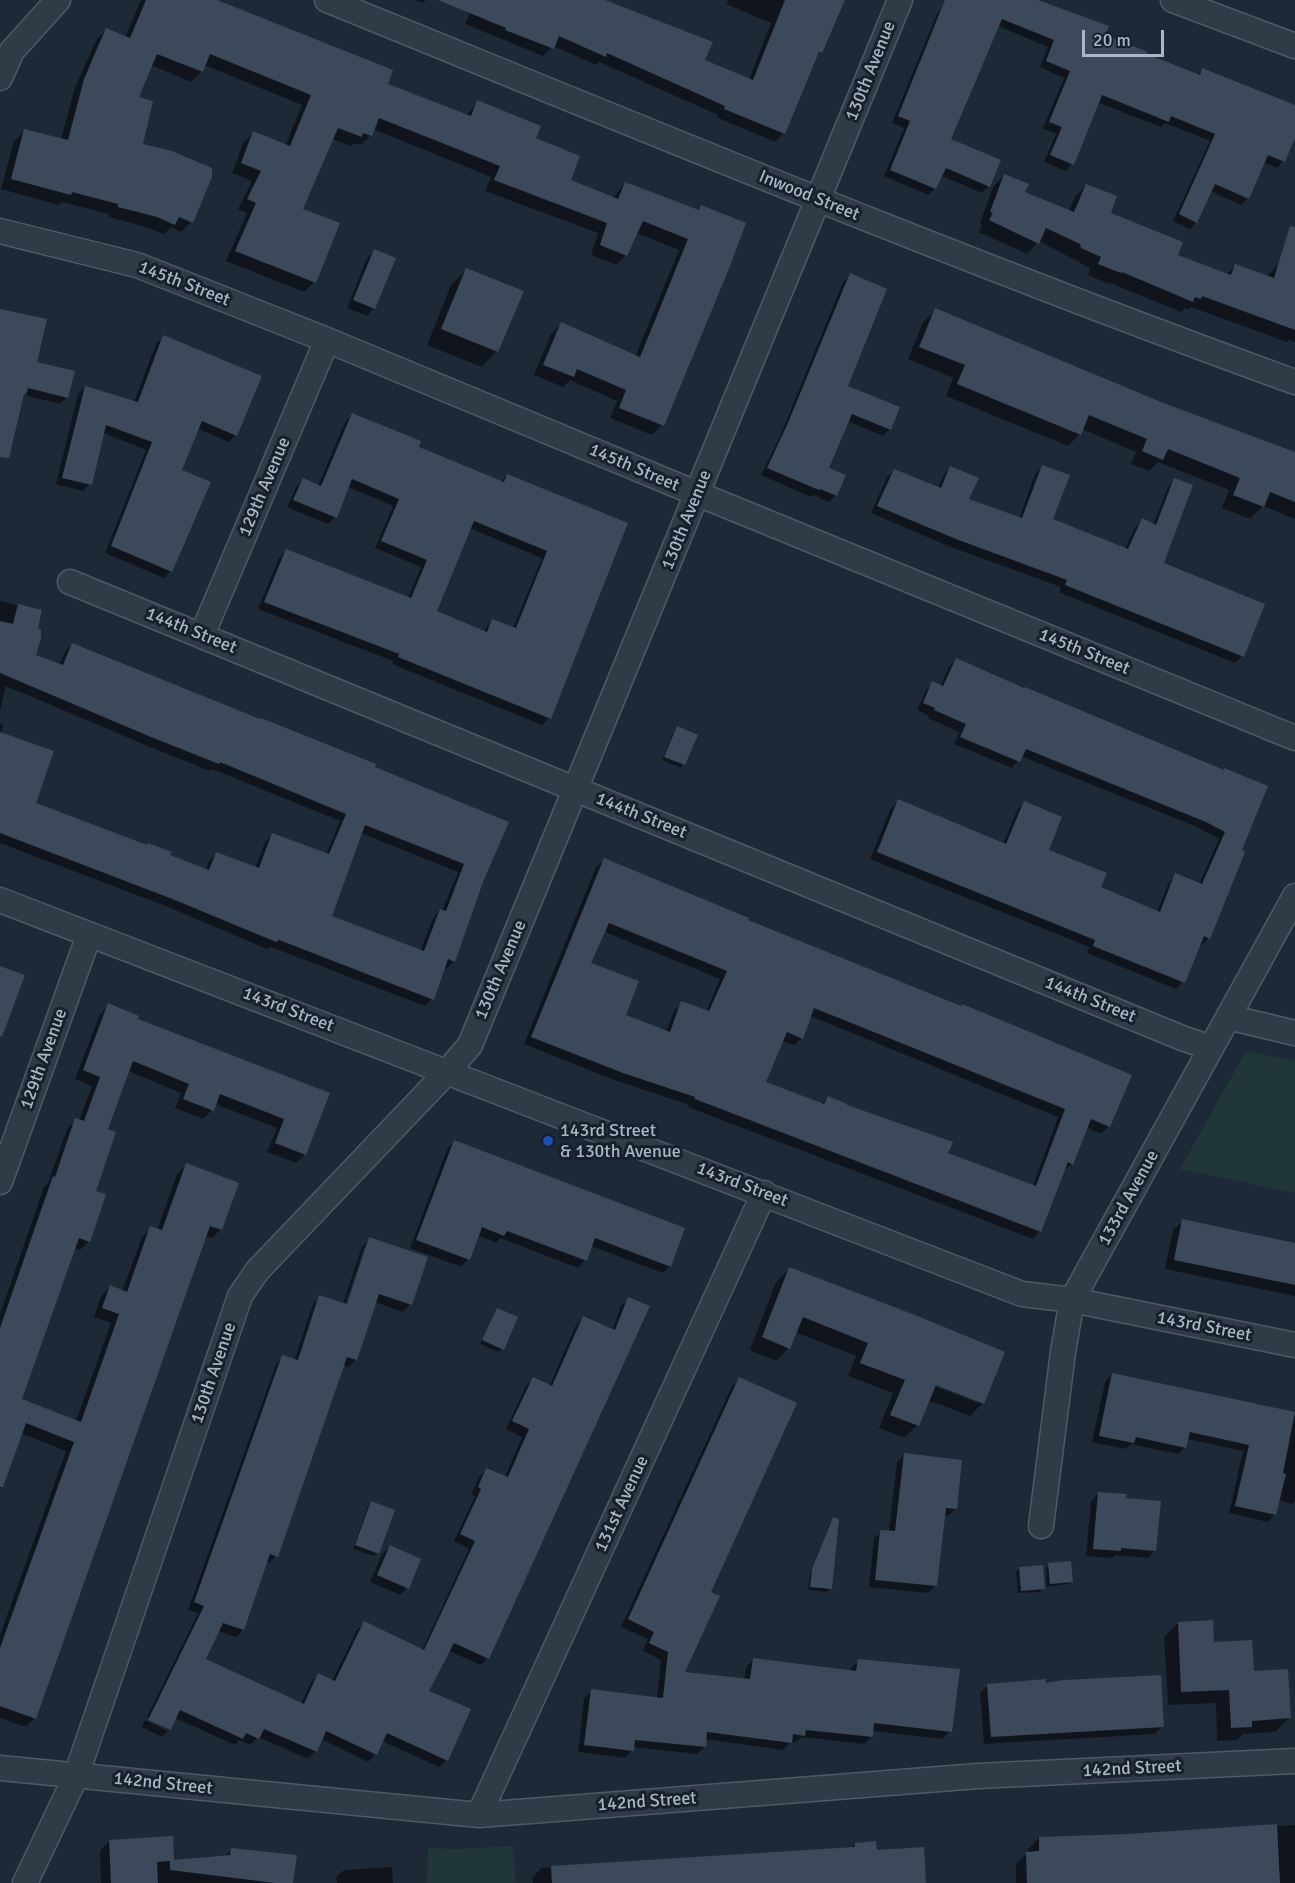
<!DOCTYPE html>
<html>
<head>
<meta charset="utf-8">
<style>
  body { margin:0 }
  #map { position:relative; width:1295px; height:1883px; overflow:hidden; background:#1e2937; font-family:Signika,sans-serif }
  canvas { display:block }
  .scale { position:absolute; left:1082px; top:30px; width:82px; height:27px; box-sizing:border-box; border:3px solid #abb6c5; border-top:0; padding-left:8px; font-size:18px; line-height:21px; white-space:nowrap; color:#abb6c5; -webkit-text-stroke:4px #17202c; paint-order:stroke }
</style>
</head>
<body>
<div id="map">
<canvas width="1295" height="1883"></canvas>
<div class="scale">20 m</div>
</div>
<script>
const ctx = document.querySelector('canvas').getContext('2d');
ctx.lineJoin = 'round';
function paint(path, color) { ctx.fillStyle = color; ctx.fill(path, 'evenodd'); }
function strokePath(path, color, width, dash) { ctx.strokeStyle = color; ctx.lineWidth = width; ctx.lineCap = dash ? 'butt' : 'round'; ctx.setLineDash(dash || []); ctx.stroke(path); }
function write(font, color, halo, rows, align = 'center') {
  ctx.font = font + ' Signika,sans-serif'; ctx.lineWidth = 6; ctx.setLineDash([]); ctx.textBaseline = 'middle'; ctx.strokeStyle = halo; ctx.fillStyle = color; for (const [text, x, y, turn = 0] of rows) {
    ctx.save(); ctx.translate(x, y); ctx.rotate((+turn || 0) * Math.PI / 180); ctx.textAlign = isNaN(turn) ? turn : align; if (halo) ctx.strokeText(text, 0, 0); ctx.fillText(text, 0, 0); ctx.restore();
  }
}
paint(new Path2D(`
  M1246,1051L1295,1061V1193L1180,1169Z
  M513,1846L516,1883H427L428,1848L456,1849Z`), '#203638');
paint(new Path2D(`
  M141,0H214L386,85L466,116L478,102L534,139L569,181L613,198L625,183L697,211L701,207L729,266L662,425L652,435L610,418L617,401L570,380L563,387L534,375L551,334L561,324L635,357L679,250L636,233L626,255L616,265L591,255L598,233L485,191L491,177L373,129L371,135L361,145L354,143L351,146L332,139L301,210L314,282L304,292L226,261L247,213L238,209L252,181L232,173L243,143L253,133L285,146L302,105L204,65L201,72L191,82L151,65L137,98L141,145L191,222L181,232L171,227L164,234L146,227L109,217V214L62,202L59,205L1,189L14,141L24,131L61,140L74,90L96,40L106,30L125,38Z
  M414,0H426L423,3Z
  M475,0H601L703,61L749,80L771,23L726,4L728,0H844L821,52L815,58L784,133L775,142L716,117L718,115L599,62L596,65L553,46L543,56L465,24Z
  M961,0H1034L1145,54L1197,75L1203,69L1295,106V134L1283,161L1277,168L1263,162L1248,198L1241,205L1210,191L1196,222L1190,229L1173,221L1210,141L1165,123L1161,127L1097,102L1072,164L1066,171L1044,162L1056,134L1043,128L1064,78L1040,67L1048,47L998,26L949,140L989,186L982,193L942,176L935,189L928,195L884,176L904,128L892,123L937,14L943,7Z
  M1004,175L1023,192L1069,211L1075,197L1086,185L1109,213L1176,256L1226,275L1235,266L1267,277L1280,262L1295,268V342L1289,340L1287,342L1191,307L1188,310L1185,308L1181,312L1110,283L1109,284L1088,275L1090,268L1039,241L1027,254L979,232L982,224L980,223L993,187Z
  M374,251V308L367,316L347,308L367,258Z
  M466,270L497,351L482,367L427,345L451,285Z
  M850,275L846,386L890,429L883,436L847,421L827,469L836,495L829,502L813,495L811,497L761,475L781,434L843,282Z
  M0,310L35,363L67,397L60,404L24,395L0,445Z
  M936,310L1165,405L1295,453V519L1263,506L1250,519L1222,508L1229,490L1158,462L1149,471L1131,464L1136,452L1082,429L1080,434L1068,446L946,396L953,378L908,359L923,322Z
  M163,337L236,435L229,442L198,429L180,471L171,571L164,578L105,553L146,450L103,433L90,484L83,491L56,484L78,394L85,387L134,402L156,344Z
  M352,415L417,447L501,482L507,475L626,524L549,718L542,725L392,664L393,661L258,609L279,558L286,551L408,598L421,567L375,548L393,506L348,487L335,517L328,524L287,507L296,487L303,480L318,486L345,422ZM469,528L542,558L513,628L492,620L483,632L435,612Z
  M951,467L967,500L1019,519L1035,474L1042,467L1051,520L1125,549L1135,527L1142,520L1153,525L1168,487L1175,480L1162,564L1242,656L1235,663L1059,592L1061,587L948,546L871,513L887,477L894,471L938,489L944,474Z
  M0,601L40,611L34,656L59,665L65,652L72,644L373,768L482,882L454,961L447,969L444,968L432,999L425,1006L271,947L267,949L168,907L0,843V794L34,804L206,870L209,861L217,853L255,869L265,842L272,835L326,855L340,821L212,769L210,771L143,744L6,686L0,711ZM361,833L458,872L442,911L440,910L433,918L420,952L331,917Z
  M956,660L1223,771L1240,851L1209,938L1202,945L1199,944L1183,982L1176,989L1087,953L1089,947L870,859L891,808L898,801L1003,844L1017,810L1024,803L1047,850L1099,888L1157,912L1169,882L1176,875L1199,884L1219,839L1199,828L1021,756L1012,768L954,744L959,732L928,718L929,716L917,710L926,690L933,683L940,687L949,667Z
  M0,723L3,724L0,738Z
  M677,728L684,764L681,768L662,760L674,731Z
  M604,860L746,921L1109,1126L1101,1134L1086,1127L1072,1164L1063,1171L1040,1231L1033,1239L688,1107L689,1105L614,1080L524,1044L596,867ZM603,931L720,979L706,1012L682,1003L674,1011L666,1032L624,1016L589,964ZM810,1016L1058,1117L1033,1186L946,1154L828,1097L821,1104L765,1083L782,1041L794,1045L802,1038Z
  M109,1005L136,1020L328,1093L305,1154L296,1163L267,1152L277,1128L215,1104L212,1110L203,1119L175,1108L181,1093L128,1071L106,1130L94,1192L89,1241L80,1250L74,1248L20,1400L76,1421L111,1323L94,1317L101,1296L110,1287L122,1291L142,1237L151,1228L157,1230L177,1174L186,1165L221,1229L212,1238L205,1236L35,1718L26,1727L0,1718V1635L66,1451L21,1433L0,1491V1314L44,1187L48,1183L67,1129L76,1120L79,1121L92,1086L75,1079L100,1014Z
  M454,1142L670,1266L663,1273L591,1246L585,1260L578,1268L500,1238L496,1243L477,1235L468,1259L461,1267L410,1248L447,1149Z
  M1183,1221L1295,1244V1296L1165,1269L1173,1230Z
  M370,1239L410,1304L403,1312L375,1302L356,1359L349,1367L343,1365L276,1556L269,1563L266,1562L243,1630L236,1637L218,1631L204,1660L301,1704L311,1682L318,1675L332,1681L357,1630L364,1623L422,1650L469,1549L454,1541L475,1496L471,1495L479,1477L486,1469L505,1477L522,1437L506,1429L526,1386L533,1379L549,1387L576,1325L583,1318L612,1331L621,1306L629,1299L488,1658L481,1665L449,1651L427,1691L447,1760L439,1767L382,1741L376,1754L368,1762L321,1739L315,1751L308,1759L258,1737L250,1745L239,1740L235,1745L175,1718L168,1730V1728L147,1717L198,1613L188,1610L276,1364L283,1357L294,1361L313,1304L320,1297L343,1304L362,1246ZM365,1246H368L346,1312L343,1311Z
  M789,1269L983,1403L970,1416L928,1400L917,1425L904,1438L879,1428L893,1393L848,1376L856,1356L795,1332L789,1348L776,1361L750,1350L776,1282ZM930,1381L979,1400V1403L929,1384Z
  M497,1310L502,1349L499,1352L480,1344Z
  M1112,1374L1295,1414V1501L1292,1504L1278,1500L1275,1514L1268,1522L1229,1513L1243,1451L1187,1439L1185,1447L1178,1454L1131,1444L1126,1449L1092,1442L1105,1382Z
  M739,1379L709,1593L682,1673L744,1680L746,1667L753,1660L851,1672V1668L859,1661L950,1731L943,1739L872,1731L871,1737L864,1744L802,1737L796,1742H791L783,1750L705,1739L704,1747L697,1754L633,1747L632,1751L625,1758L578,1752L584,1698L592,1691L657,1698L661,1660L643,1651L648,1639L621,1627L732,1386Z
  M904,1455L956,1508L948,1516L943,1515L935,1586L928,1593L869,1587L874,1539L881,1531L889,1532L897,1462Z
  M1098,1494L1125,1499L1155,1550L1148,1558L1115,1555L1112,1558L1086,1556L1091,1501Z
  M371,1503L378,1553L374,1556L353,1549L368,1506Z
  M834,1519L831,1588L827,1592L808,1590L810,1574L830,1523Z
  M390,1547L407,1588L400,1595L370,1582L382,1554Z
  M1049,1565L1072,1581L1068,1584L1047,1587L1046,1568Z
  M1020,1568L1043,1588L1040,1592L1018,1593L1016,1572Z
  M1178,1623L1213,1644L1252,1673L1289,1718L1275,1732L1243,1734L1237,1740L1217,1741L1216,1703L1168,1705L1164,1637Z
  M988,1685H1045L1163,1726L1155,1734L984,1744L980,1693Z
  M145,1720L168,1731L162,1737L142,1727Z
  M1295,1825V1883H1016V1864L1028,1853V1849L1039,1838L1128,1835Z
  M109,1841L172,1862L224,1857L232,1849L292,1883H101L100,1851Z
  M855,1844L876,1851L925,1883H533L532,1878L541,1868L851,1849Z
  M392,1867L393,1883H337L336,1877L344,1870Z`), '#0007');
paint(new Path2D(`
  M146,0H217L393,70L388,84L471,116L477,100L541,126L536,138L580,156L571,180L618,199L625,182L699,210L701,205L746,223L730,266L664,426L619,408L626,390L577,369L574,377L543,365L561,322L640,357L688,239L643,221L627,256L600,245L607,223L494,180L500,166L379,118L372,136L363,133L362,137L338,128L303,209L340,223L316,283L235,251L256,203L247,199L261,171L241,163L253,131L290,146L311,95L210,54L203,72L157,54L139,97L153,101L143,144L172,151L212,168V177L193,223L179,217L175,225L157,217L118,207V204L72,192L71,195L11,179L24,129L68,140L84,79L106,28L130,38Z
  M438,0H605L713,42L705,60L753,80L785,0H845L822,53L819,52L785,134L724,109L725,106L607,53L606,57L559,36L554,49L505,30L506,28Z
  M945,0H1038L1109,26L1105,35L1148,52L1147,54L1200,75L1202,68L1295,105V138L1285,162L1268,155L1249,199L1215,184L1197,223L1179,214L1215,134L1171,116L1169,122L1102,95L1074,165L1050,155L1062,127L1049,122L1070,71L1046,61L1054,40L1002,19L951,139L1001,160L990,187L946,168L936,189L890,170L910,121L898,116Z
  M1004,174L1029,184L1025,192L1074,212L1086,184L1117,196L1111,213L1183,242L1178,255L1231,275L1235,264L1274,278L1290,226L1295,227V330L1202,296L1201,299L1195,297L1193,302L1122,272L1121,273L1098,264L1101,257L1081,248L1080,244L1046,228L1039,244L989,220L993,213L990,212Z
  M374,249L396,258L375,309L353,300Z
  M466,268L524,291L498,352L441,329Z
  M850,273L887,289L848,386L900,407L891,430L852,414L829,468L846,475L837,496L820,489L819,490L767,468L787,425Z
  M935,308L1166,404L1295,452V502L1270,492L1264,507L1233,495L1240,478L1168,449L1163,460L1142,451L1147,439L1089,415L1081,435L957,384L965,365L919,347Z
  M0,309L47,319L37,362L75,371L68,398L28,388L26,395L24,394L9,458L0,457Z
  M163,335L262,376L237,436L202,421L182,470L211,482L172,572L111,546L152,442L106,425L92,485L62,478L85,386L138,402Z
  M352,413L421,441L419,447L504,482L507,474L628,523L551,719L398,657L399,654L264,602L286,549L411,598L427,560L381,541L399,499L352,479L337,518L293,500L303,478L321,486ZM474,521L547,551L516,628L492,619L487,632L437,611Z
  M1042,465L1070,475L1053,519L1128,549L1142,518L1156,525L1174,478L1193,485L1164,563L1265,604L1244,657L1065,585L1067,580L956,539L877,506L894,469L941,488L950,466L979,478L969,499L1022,518Z
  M18,604L42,610L38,628L41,630V638L36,655L63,665L72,643L260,719L261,718L376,764L375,767L509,822L483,882L455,962L448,959L434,1000L279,940L276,942L175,900L0,833V732L54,751L36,803L147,845L148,843L172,852L170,855L209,870L216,852L259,868L272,833L329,854L346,814L220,762L219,764L151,737L0,673V621L13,624ZM365,825L464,864L446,911L440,909L424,951L332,916Z
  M956,658L1024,688L1025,687L1224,770V768L1268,786L1242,850L1245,852L1210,939L1204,936L1185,983L1093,946L1095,940L877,852L898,799L1006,844L1024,801L1062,817L1049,850L1107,873L1101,887L1160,912L1175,873L1202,884L1225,832L1206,822L1026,749L1020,762L960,737L966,724L934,710L935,708L923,703L932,681L943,686Z
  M677,726L698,735L685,765L664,757Z
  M604,858L749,918L748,920L961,1006L962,1004L1006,1022L1132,1075L1110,1127L1091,1119L1073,1165L1068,1162L1041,1232L695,1099V1097L623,1073L531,1037ZM609,923L727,971L709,1011L681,1001L670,1032L626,1015L639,981L591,963ZM814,1008L1065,1109L1036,1186L948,1153L953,1142L847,1105V1104L828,1096L824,1104L766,1082L787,1032L803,1039Z
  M0,966L25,975L2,1037L0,1036Z
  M108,1003L139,1016L138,1019L330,1093L306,1155L275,1143L284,1119L220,1094L214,1111L183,1099L189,1084L133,1061L108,1129L116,1132L96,1191L106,1194L98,1219L90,1242L79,1238L22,1399L81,1422L119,1314L102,1308L110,1285L127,1292L150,1226L162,1230L186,1163L239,1183L222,1230L210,1226L36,1719L0,1706V1648L74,1442L26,1423L3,1487H0V1328L53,1176L55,1177L75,1118L84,1121L100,1077L83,1070Z
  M454,1140L685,1228L671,1267L595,1238L587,1261L507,1231L504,1236L482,1227L470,1260L416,1240Z
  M1182,1219L1295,1243V1285L1174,1260Z
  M369,1237L428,1257L412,1305L379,1294L357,1360L347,1357L278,1557L270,1554L244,1630L223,1623L206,1659L304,1704L318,1673L335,1681L364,1621L424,1650L475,1541L460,1534L481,1489L478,1487L486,1468L508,1477L529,1429L512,1421L533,1377L552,1386L583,1316L615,1330L628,1297L650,1306L489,1659L454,1643L429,1691L471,1709L448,1761L387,1733L377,1755L326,1731L317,1752L264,1729L259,1739L246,1733L243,1739L180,1710L171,1730L148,1720L204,1606L194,1602L282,1355L298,1360L319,1295L347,1304Z
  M789,1267L915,1315L1005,1352L984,1404L936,1385L919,1426L890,1415L905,1380L860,1363L868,1343L803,1317L790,1349L762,1337Z
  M497,1308L518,1317L504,1350L482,1340Z
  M1112,1373L1295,1412L1283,1473L1286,1474L1276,1515L1235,1506L1249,1445L1190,1432L1186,1448L1136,1437L1134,1443L1099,1436Z
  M739,1377L797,1403L711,1592L720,1596L685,1672L750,1679L753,1658L856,1671L858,1659L960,1669L952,1732L874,1723L873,1737L806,1730L805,1736L793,1734L792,1743L707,1732L706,1747L635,1740L634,1751L584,1745L591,1689L663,1698L668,1652L649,1643L654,1632L628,1619Z
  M904,1453L962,1460L957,1509L946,1508L937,1586L875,1580L880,1530L895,1531Z
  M1098,1492L1127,1494L1126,1498L1161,1501L1156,1551L1121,1548V1551L1093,1549Z
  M371,1501L395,1510L379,1554L355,1545Z
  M833,1517L839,1519L832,1589L810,1587L812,1569Z
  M390,1545L421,1559L409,1589L377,1575Z
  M1071,1561L1073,1582L1050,1584L1048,1563Z
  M1043,1565L1045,1589L1021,1591L1019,1567Z
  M1213,1620L1214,1642L1252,1640L1254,1671L1288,1669L1291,1718L1252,1721V1727L1231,1728L1229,1690L1181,1692L1178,1622Z
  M1161,1675L1164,1727L991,1737L987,1684L1046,1679V1683L1064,1680Z
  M1277,1824L1280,1883H1027L1026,1852L1039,1851V1837L1128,1834Z
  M173,1836L174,1860L230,1855L231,1848L297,1855L293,1883H275L170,1870V1861L157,1862L158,1883H111L109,1840Z
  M876,1841L877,1850L924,1847L926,1883H552L551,1866L855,1847V1843Z`), '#3c495a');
const minor = new Path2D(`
  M327,0C649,131 969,264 1295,382
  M1173,0L1295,46
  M0,78L12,51L58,0
  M0,231L137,265L193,287L327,340L698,494L1295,738
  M70,582L1182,1038L1211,1048
  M202,635L327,340
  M0,900L1022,1294L1072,1300L1295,1345
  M1228,1017L1295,1033
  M0,1182L89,935
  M1041,1526L1063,1352L1072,1300L1295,896
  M0,1768L479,1815L978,1776L1295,1761
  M479,1815L764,1193
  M25,1883L76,1776L240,1296L257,1271L448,1071L470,1045L900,0`);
strokePath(minor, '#4f5966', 27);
strokePath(minor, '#313b48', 24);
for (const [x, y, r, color] of [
  [548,1141,6,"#1a4fb4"]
]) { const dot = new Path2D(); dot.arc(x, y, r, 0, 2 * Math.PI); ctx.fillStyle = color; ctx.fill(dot); strokePath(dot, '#17202c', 2); }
write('18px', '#abb6c5', '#17202c', [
  ["130th Avenue",871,71,-68],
  ["Inwood Street",809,196,22],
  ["145th Street",184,284,21],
  ["145th Street",634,468,23],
  ["129th Avenue",265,487,-67],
  ["130th Avenue",687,520,-68],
  ["144th Street",191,631,22],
  ["145th Street",1084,652,22],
  ["144th Street",641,816,22],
  ["130th Avenue",501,970,-67],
  ["144th Street",1090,1000,22],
  ["143rd Street",288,1010,21],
  ["129th Avenue",44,1059,-70],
  ["143rd Street",742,1185,21],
  ["133rd Avenue",1129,1198,-61],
  ["143rd Street",1204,1327,11],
  ["130th Avenue",214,1373,-71],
  ["131st Avenue",622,1504,-65],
  ["142nd Street",1132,1769,-3],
  ["142nd Street",163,1784,6],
  ["142nd Street",647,1802,-4]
]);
write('18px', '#abb6c5', '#17202c', [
  ["143rd Street",560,1131],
  ["& 130th Avenue",560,1152]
], 'left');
</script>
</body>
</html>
